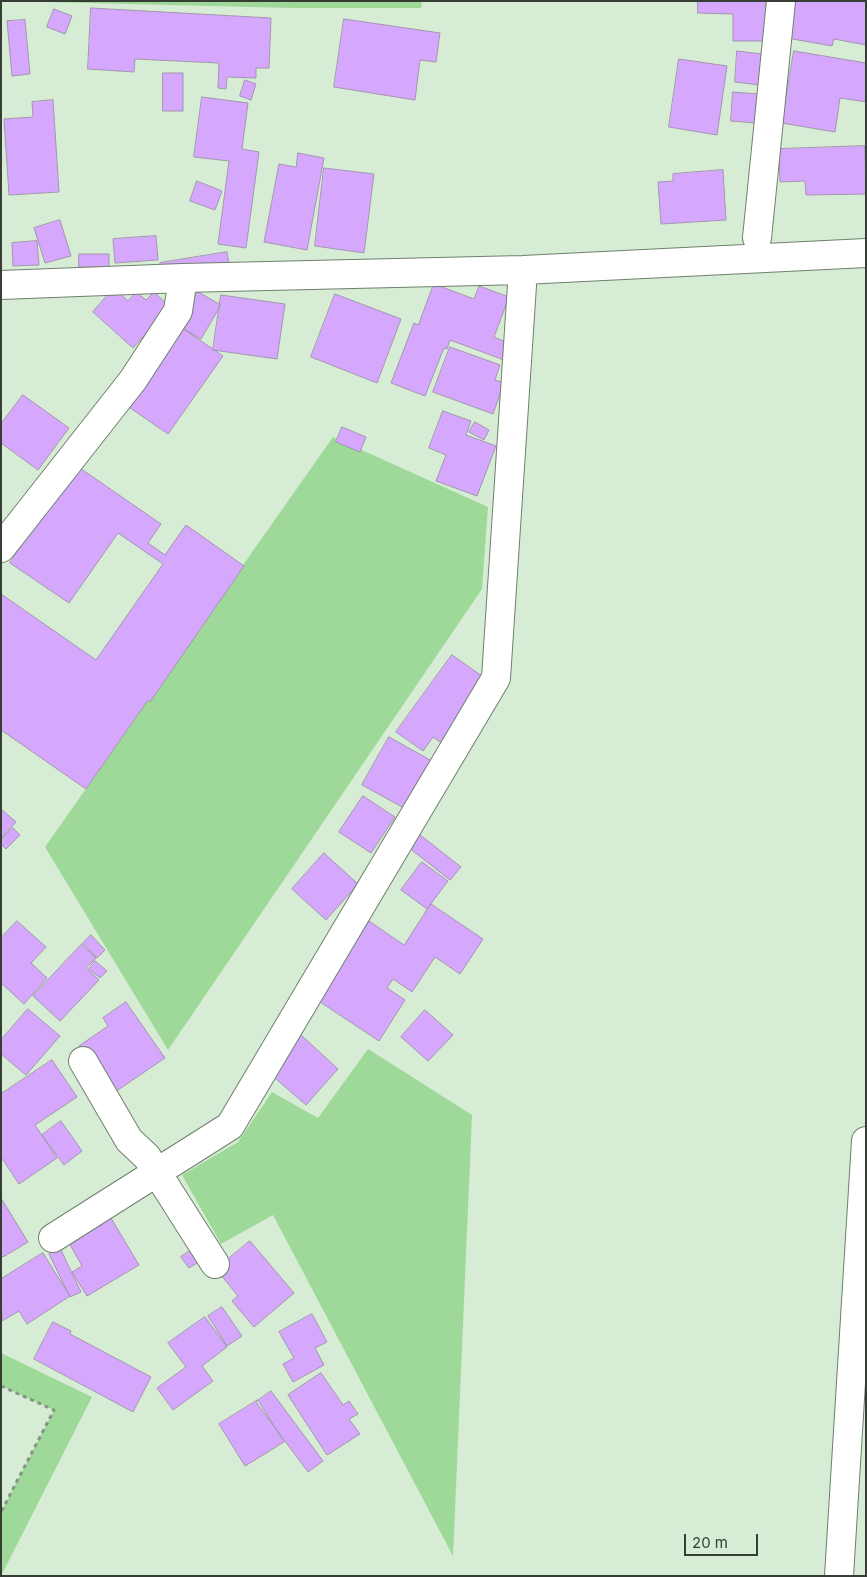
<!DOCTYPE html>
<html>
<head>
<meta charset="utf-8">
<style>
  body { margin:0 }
  #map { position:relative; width:867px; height:1577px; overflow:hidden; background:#d7ecd5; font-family:Inter,sans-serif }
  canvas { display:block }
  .frame { position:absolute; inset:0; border:2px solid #353d35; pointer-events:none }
  .scale { position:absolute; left:684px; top:1534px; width:74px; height:22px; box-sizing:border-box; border:2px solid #353d35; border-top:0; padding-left:6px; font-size:15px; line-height:18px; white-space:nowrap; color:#353d35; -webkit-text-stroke:4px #d7ecd5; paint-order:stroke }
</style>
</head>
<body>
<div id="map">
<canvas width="867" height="1577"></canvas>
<div class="frame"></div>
<div class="scale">20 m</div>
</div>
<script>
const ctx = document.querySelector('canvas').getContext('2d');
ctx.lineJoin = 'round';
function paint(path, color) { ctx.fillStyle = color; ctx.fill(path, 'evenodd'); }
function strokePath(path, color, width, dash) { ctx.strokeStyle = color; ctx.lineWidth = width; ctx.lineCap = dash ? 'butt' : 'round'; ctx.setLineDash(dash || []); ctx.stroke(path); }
paint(new Path2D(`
  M5,1H422L421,8H292Z
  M333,437L488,507L482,589L168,1050L45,847Z
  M368,1049L472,1115L453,1556L273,1215L221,1244L182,1175L238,1142L272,1092L318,1118Z
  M1,1353L92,1397L1,1576V1512L54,1410L1,1386Z`), '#9fd999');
const building = new Path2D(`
  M698,1H766L765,41H733V14L698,13Z
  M794,1H866V45L834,39L832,46L787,38Z
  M91,8L271,18L269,68H256V78L227,77L226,89L218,88L219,63L135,59L134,72L88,69Z
  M54,9L72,16L65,34L47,27Z
  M344,19L440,33L436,62L420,60L415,100L334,87Z
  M25,20L30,74L12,76L7,21Z
  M737,51L762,54L760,85L735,82Z
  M794,51L866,63V102L840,98L835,132L782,123Z
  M679,59L727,66L717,135L669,127Z
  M163,73H183V111H163Z
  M245,80L256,84L251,100L240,96Z
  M733,92L759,94L756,123L731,121Z
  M202,97L248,103L242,149L259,152L246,248L218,244L229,161L194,157Z
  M53,100L59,192L9,195L4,119L33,117L32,102Z
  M865,146L866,194L806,195L805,181L780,182L779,149Z
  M298,153L324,158L307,250L264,242L279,164L296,167Z
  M324,168L374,174L364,253L315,246Z
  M723,170L726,220L661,224L658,182L673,181V174Z
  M197,181L222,191L215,210L190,201Z
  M60,220L71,256L45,263L34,228Z
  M156,236L158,260L115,263L113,239Z
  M37,241L39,265L13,266L12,243Z
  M227,252L231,276L164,287L160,263Z
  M79,254H109V267H79Z
  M434,284L474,299L479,286L509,297L494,337L511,344L504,360L450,340L447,349L444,348L425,396L391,383L414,323L418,325Z
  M114,288L128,301L136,292L146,300L154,292L170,307L133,348L93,312Z
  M198,292L221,305L201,339L179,326Z
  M335,294L401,319L377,383L311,357Z
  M221,295L285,304L277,359L213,350Z
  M178,325L223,356L168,434L123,403Z
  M450,347L500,365L495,380L504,383L493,414L433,392Z
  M23,395L69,428L38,470L1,443V424Z
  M443,411L471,421L466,435L496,446L477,496L436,481L446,455L429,448Z
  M475,422L489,430L484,440L469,432Z
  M342,427L366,437L360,452L336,442Z
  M77,466L161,524L148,543L165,555L186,525L244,566L150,702L148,700L86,789L1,730V594L96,660L163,564L118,533L69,603L10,563Z
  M452,655L489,681L443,744L433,737L423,751L396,732Z
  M389,737L439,765L413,813L362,785Z
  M363,796L395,817L371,853L339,832Z
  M1,809L16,822L1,839Z
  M13,828L20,835L6,849L1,844V840Z
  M419,834L461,867L450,880L408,847Z
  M324,853L358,884L326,920L292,889Z
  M422,862L448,881L427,909L401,890Z
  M431,904L483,939L460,974L435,957L412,992L393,979L387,988L405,1000L379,1041L317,1000L369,921L404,945Z
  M17,921L46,947L31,963L47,978L24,1004L1,983V938Z
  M91,935L105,950L97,958L83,943Z
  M82,944L96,958L86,968L99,980L60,1021L33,996Z
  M95,961L107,971L100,978L89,969Z
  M126,1002L165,1058L112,1094L79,1046L108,1026L103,1018Z
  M28,1009L60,1036L26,1075L1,1054V1040Z
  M425,1010L453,1035L428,1061L401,1037Z
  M301,1035L338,1069L306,1105L268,1072Z
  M52,1060L77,1097L35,1125L57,1158L19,1184L1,1157V1094Z
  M61,1121L82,1151L64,1165L42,1135Z
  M1,1198L28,1242L3,1257L1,1255Z
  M111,1218L139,1265L87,1296L72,1272L82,1266L69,1243Z
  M250,1241L294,1293L254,1327L232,1301L238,1296L216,1269Z
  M60,1248L81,1292L70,1297L49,1254Z
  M194,1248L202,1260L189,1268L181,1257Z
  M43,1253L70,1296L27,1324L19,1311L2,1321L1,1279Z
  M222,1307L242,1336L227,1346L208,1316Z
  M312,1314L327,1342L315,1348L324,1365L293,1382L283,1364L294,1358L279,1332Z
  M205,1317L227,1347L202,1366L213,1381L173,1410L157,1388L186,1367L168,1343Z
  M53,1322L71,1331L70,1334L151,1377L133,1412L34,1359Z
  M321,1373L343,1405L349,1401L358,1414L349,1419L360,1434L327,1455L288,1395Z
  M271,1391L323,1461L308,1472L256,1402Z
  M258,1400L284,1442L245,1466L219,1424Z`);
paint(building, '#d5a8fe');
strokePath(building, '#a296ae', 1);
const minor = new Path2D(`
  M757,238L781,1
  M1,285L183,278L523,270L866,253
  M1,548L133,380L178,311L183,278
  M83,1061L129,1140L147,1157L215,1264
  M53,1238L230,1126L496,678L523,270
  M839,1576L866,1141`);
strokePath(minor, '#6e806c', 30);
strokePath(new Path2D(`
  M1,1386L54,1410L1,1512`), '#869485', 3, [4, 4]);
strokePath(minor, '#fff', 28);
</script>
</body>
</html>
